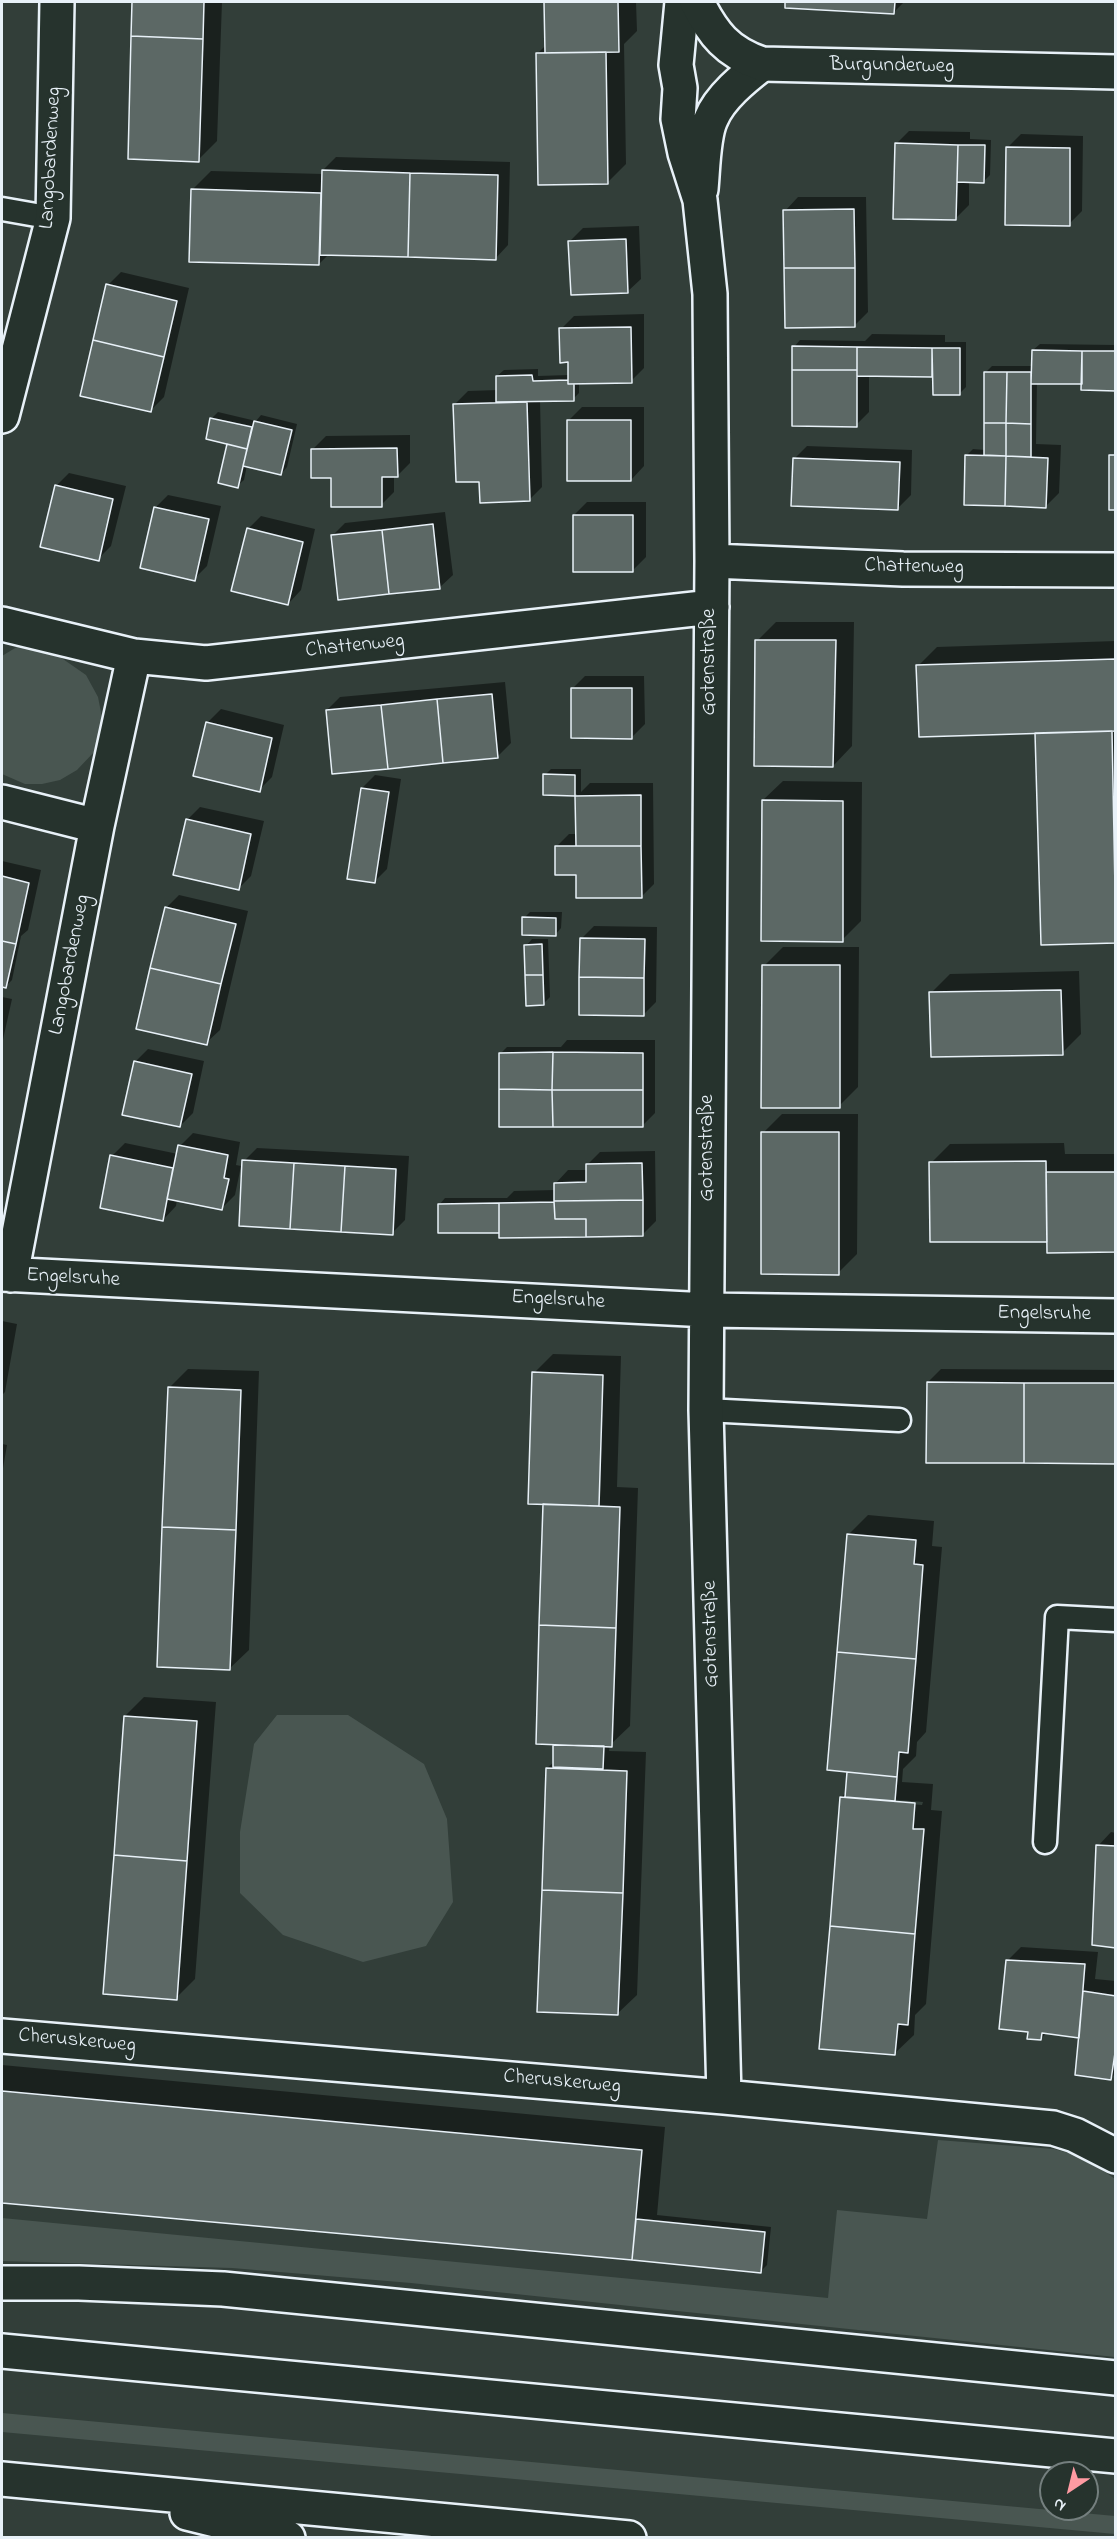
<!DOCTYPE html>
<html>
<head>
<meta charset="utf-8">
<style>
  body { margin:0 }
  #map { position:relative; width:1117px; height:2539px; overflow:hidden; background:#323e39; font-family:"Indie Flower",sans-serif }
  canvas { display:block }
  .frame { position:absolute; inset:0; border:3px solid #e8f1f8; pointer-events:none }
  .north { position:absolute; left:1039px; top:2461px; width:60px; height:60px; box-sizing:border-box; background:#26332d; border:2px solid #747f7e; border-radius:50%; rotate:215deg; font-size:16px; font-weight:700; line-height:24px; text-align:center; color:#e8f1f8 }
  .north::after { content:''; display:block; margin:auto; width:21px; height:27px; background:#ff9aa2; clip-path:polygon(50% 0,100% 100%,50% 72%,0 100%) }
</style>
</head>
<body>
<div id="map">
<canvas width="1117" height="2539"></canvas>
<div class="frame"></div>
<div class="north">N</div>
</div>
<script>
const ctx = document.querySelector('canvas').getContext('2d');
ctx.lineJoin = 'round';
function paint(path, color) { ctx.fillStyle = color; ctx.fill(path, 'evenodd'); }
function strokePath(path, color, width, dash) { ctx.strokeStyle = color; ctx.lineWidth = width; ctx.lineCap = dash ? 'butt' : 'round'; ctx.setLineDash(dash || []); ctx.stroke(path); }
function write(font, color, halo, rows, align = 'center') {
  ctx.font = font + ' "Indie Flower",sans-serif'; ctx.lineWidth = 4.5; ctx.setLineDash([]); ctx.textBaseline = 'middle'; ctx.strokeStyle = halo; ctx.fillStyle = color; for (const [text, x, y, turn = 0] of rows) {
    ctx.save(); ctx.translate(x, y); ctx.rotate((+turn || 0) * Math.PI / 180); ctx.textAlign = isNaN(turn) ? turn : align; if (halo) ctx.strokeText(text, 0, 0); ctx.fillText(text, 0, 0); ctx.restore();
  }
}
paint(new Path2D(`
  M20,645L50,650L86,675L98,697L104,728L95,751L77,770L60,780L42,784H25L2,774V656Z
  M277,1715H348L424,1764L447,1819L453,1902L426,1946L363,1962L283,1935L240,1893V1832L254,1744Z
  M938,2140L1054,2149L1084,2157L1115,2179V2357L411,2283L232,2268L2,2261V2218L828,2298L837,2210L927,2219Z
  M2,2413L1115,2516V2534L2,2432Z`), '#495651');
paint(new Path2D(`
  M134,2H222L217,141L198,160L129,158Z
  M546,2H636L637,31L624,44L626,164L607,183L537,54L546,45Z
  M787,2H904L894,12L787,7Z
  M909,131L970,132V139L991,140L990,175L984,181H969V205L956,218L896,144Z
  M1021,134L1083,136L1082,211L1069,224L1007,148Z
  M336,157L510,162L508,245L495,259L329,254L319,264L192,190L211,171L323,174V170Z
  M798,197H866L868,312L855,325L785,211Z
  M639,226L641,279L627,292L570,241L583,228Z
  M121,272L189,288L164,397L151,410L108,285Z
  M644,314V368L631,381L579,382V393L573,399L540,400L542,487L529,500L480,481L455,404L468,391L498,390L497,376L504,370L538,369V376L569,375V360L561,329L574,316Z
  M872,334L945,335V342H966V387L959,394L934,373L932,375H869V412L856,425L794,347L800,340L865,341Z
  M1040,344L1116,345V389L1083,382H1037L1036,444L1061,445L1059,493L1046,506L967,455L973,449L985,450L986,372L992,366H1033V350Z
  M582,407H644V466L631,480L569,420Z
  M218,412L256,421L261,415L297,424L287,467L281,474L247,465L244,480L237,486L229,443L212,418Z
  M410,435V463L397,476H394V492L381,505L333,476L313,449L326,436Z
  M807,446L912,450L911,495L898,508L794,459Z
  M69,473L126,486L111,546L98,559L56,486Z
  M168,495L221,506L207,566L194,579L155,508Z
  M587,502H646V557L633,570L574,515Z
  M445,512L453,575L439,588L332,536L345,523Z
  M261,516L315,529L301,590L288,604L248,529Z
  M776,622H854L852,746L833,766L757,641Z
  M1116,641V942L1036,732L918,666L937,647Z
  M585,676H644L645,724L632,737L572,689Z
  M505,682L511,743L498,756L327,710L340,697Z
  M221,709L284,725L272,777L259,790L195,775L208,722Z
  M551,769H581V792L590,783H653L654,884L641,897L578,874L556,847L569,834H577V794H545V775Z
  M375,775L401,779L387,869L374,882L362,788Z
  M783,781L862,782L861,921L842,940L763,800Z
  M200,807L264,821L251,876L238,889L187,820Z
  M2,861L41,870L28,930L21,936L12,980L6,986L2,985Z
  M179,895L248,911L220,1030L206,1043L166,908Z
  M530,912H562L561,928L555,935L524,918Z
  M594,926L657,927L656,1002L643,1015L581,939Z
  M532,939H548L550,997L543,1004L526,946Z
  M783,947H859L858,1087L839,1106L764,966Z
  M1079,971L1081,1034L1062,1053L931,993L950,974Z
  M2,997L12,999L2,1044Z
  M567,1040H655V1113L642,1126L501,1053L507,1047H561Z
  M148,1049L204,1061L193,1113L180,1126L135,1062Z
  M782,1114H858L857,1254L838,1273L763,1133Z
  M193,1133L240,1142L236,1165L241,1166L235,1195L222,1208L177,1199L176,1206L163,1220L112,1156L125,1143L178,1154L180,1146Z
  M1064,1143L1065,1154H1116V1251L1048,1241L931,1163L950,1144Z
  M257,1148L409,1156L405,1220L392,1233L244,1161Z
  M655,1151L656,1221L643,1234L501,1229L439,1205L445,1198H507L514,1191L555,1190V1184L568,1170H587V1165L600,1152Z
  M2,1321L17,1324L5,1392L2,1395Z
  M553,1354L621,1356L617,1487L638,1488L630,1726L610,1745L609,1751L646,1752L637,1995L617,2014L547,1768L555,1761V1746L557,1743L545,1503L534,1373Z
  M188,1369L259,1371L249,1650L229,1669L169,1388Z
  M941,1369L1116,1370V1462L928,1382Z
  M2,1444L7,1445L2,1474Z
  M868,1515L934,1521L932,1546L942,1547L926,1732L917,1742L916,1756L903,1769L902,1782L933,1784L931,1810L942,1811L926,2004L915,2015L914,2035L894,2054L841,1797L847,1792L849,1534ZM851,1796L923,1802L922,1805L851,1799Z
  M144,1697L216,1702L195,1979L176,1998L125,1716Z
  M1111,1832L1116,1833V1947L1098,1846Z
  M1021,1947L1098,1952L1095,1979L1116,1981V2073L1111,2078L1080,2036L1047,2032L1041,2039L1029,2030L1008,1960Z
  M2,2065L665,2127L657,2215L771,2227L767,2265L760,2272L2,2201Z`), '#0007');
const building = new Path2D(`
  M132,2H204L203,39L131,36Z
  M544,2H618L619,52L545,53Z
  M785,2H895L894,14L785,8Z
  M131,36L203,39L199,162L128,159Z
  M606,52L608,184L538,185L536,53Z
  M895,143L958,145L956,220L893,219Z
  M958,145H985L984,183L957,182Z
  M1006,147L1070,148V226L1005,225Z
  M322,170L410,173L408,257L320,255Z
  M410,173L498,175L496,260L408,257Z
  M191,189L321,193L319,265L189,262Z
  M854,209L855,268H784L783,210Z
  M626,239L628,293L571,295L568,241Z
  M784,268H855V327L785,328Z
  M106,284L177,301L164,357L93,340Z
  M631,327L632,383L568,384V362L560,363L559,328Z
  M93,340L164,357L151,412L80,396Z
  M792,346L857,347V370H792Z
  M857,347L932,348V377L857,376Z
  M932,348H960V395H933Z
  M1032,350L1082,351V384H1031Z
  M1082,351H1116V391L1081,390Z
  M792,370H857V427L792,426Z
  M984,372H1007L1006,423H984Z
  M1007,372H1031V424L1006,423Z
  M532,375L533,381L568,380V384H574V401L496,402V376Z
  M527,402L530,501L480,503L479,482H456L453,404Z
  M210,418L252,427L247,449L206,439Z
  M567,420H631V481H567Z
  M254,421L292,430L281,475L243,466Z
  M984,423H1006V456L984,455Z
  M1006,423L1031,424V457L1006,456Z
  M227,444L247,449L238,488L218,483Z
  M397,448L398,477H382V507H331V478H311V449Z
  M965,455L1006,456L1005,506L964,505Z
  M1109,455H1116V510H1109Z
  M1006,456L1048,458L1046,508L1005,506Z
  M793,458L900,462L898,510L791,506Z
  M55,485L113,499L99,561L40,547Z
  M154,507L209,519L195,581L140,568Z
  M573,515H633V572H573Z
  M433,524L440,589L389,594L382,530Z
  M247,528L303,542L288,605L231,591Z
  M382,530L389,594L338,600L331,535Z
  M755,640H836L833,767L754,766Z
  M1116,659V731L919,737L916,665Z
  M571,688H632V739L571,738Z
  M492,694L498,758L443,763L437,699Z
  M437,699L443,763L388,769L381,705Z
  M381,705L388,769L332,774L326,710Z
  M206,722L272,738L260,792L193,776Z
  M1112,731L1116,943L1041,945L1035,733Z
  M543,774L575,775V796L543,795Z
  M361,788L389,792L375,883L347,879Z
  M641,795V846H576L575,796Z
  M762,800L843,801V942L761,941Z
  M186,819L251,834L239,890L173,875Z
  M555,846H641L642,898H576V875H555Z
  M2,876L29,883L16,944L2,941Z
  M165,907L236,924L221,984L150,968Z
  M522,917L556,918V936L522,935Z
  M580,938L645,939L644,978L579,977Z
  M2,941L16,944L6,988L2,987Z
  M542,944L543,975H525L524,945Z
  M762,965H840V1108H761Z
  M150,968L221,984L207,1045L136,1029Z
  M525,975H543L544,1005L526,1006Z
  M579,977L644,978V1016L579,1015Z
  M1061,990L1063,1055L931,1057L929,992Z
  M553,1052L643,1053V1090H552Z
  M553,1052L552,1090L499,1089V1053Z
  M134,1061L192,1074L180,1127L122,1115Z
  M499,1089L552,1090L553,1127H499Z
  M552,1090H643V1127H553Z
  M761,1132H839V1275L761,1274Z
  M178,1145L228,1155L224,1178L229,1179L222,1210L167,1199Z
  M110,1155L173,1168L163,1221L100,1208Z
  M242,1160L294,1163L290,1229L239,1226Z
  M1046,1161L1047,1242H930L929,1162Z
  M294,1163L345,1166L341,1232L290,1229Z
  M642,1163L643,1200L554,1201V1183L586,1182V1164Z
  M345,1166L396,1169L393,1235L341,1232Z
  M1046,1172H1116V1252L1047,1253Z
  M643,1200V1236L586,1237V1219H555L554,1201Z
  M554,1202L555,1219H586V1237L499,1238V1203Z
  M499,1203V1233H438V1204Z
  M532,1372L603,1375L599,1506L528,1504Z
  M927,1382L1024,1383V1463H926Z
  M1024,1383H1116V1464L1024,1463Z
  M168,1387L241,1390L236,1530L162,1527Z
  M543,1504L620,1507L616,1628L539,1625Z
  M162,1527L236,1530L230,1670L157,1667Z
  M847,1534L916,1540L914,1564L923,1565L916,1659L837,1652Z
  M539,1625L616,1628L612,1747L536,1744Z
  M837,1652L916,1659L908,1753L899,1752L897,1777L827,1770Z
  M124,1716L197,1721L187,1861L114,1855Z
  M553,1745L604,1746L603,1769L553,1767Z
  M546,1768L627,1771L623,1893L542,1890Z
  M847,1772L897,1777L895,1801L845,1797Z
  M840,1797L915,1803L913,1829H924L915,1934L830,1926Z
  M1096,1845L1116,1846V1948L1092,1945Z
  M114,1855L187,1861L177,2000L103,1994Z
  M542,1890L623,1893L618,2015L537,2012Z
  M830,1926L915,1934L908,2025L898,2024L895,2055L819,2049Z
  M1006,1960L1085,1964L1079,2038L1042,2033L1041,2040L1027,2039L1028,2032L999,2029Z
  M1083,1991L1116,1996V2046L1111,2080L1075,2075Z
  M2,2091L642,2150L632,2260L2,2203Z
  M636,2219L765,2232L761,2273L632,2260Z`);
paint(building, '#5c6865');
strokePath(building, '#e8f1f8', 1.5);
const lane = new Path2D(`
  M2,209L53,218
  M706,1410L899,1420
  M1045,1842L1057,1617L1116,1620`);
const street = new Path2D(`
  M682,2L676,65L680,88L678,119L685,153L700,200L710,294L712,561L706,1410L724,2097
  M701,189C703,169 703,136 711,119C720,97 744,78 762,64
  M2,416L53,218L57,2
  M712,561L903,569L1116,570
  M2,624L134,656L206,663L712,607
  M2,802L97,826
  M2,1274L708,1310L1116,1316
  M11,1275L97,826L134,656
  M2,2036L724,2097L1053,2128L1075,2135L1116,2156`);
const secondary = new Path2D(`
  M697,2C713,34 727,52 762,64L1116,72`);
const highway = new Path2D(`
  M2,2283H79L223,2289L1116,2378
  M2,2351L1116,2456
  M2,2479L629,2538
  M187,2513L288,2538`);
strokePath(lane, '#e8f1f8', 27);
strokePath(street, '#e8f1f8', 38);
strokePath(secondary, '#e8f1f8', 38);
strokePath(highway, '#e8f1f8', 38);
strokePath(lane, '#26332d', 22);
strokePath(street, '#26332d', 33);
strokePath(secondary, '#26332d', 33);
strokePath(highway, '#26332d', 33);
write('21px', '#e8f1f8', '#26332d', [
  ["Burgunderweg",892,67,1],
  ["Langobardenweg",52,158,-87],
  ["Chattenweg",914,568,1],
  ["Chattenweg",355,647,-6],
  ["Gotenstraße",711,662,-90],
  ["Langobardenweg",71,965,-79],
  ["Gotenstraße",709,1148,-90],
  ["Engelsruhe",73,1279,3],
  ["Engelsruhe",558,1301,3],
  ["Engelsruhe",1044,1315,1],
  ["Gotenstraße",712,1634,-91],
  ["Cheruskerweg",77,2042,5],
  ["Cheruskerweg",562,2083,5]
]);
</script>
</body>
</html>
